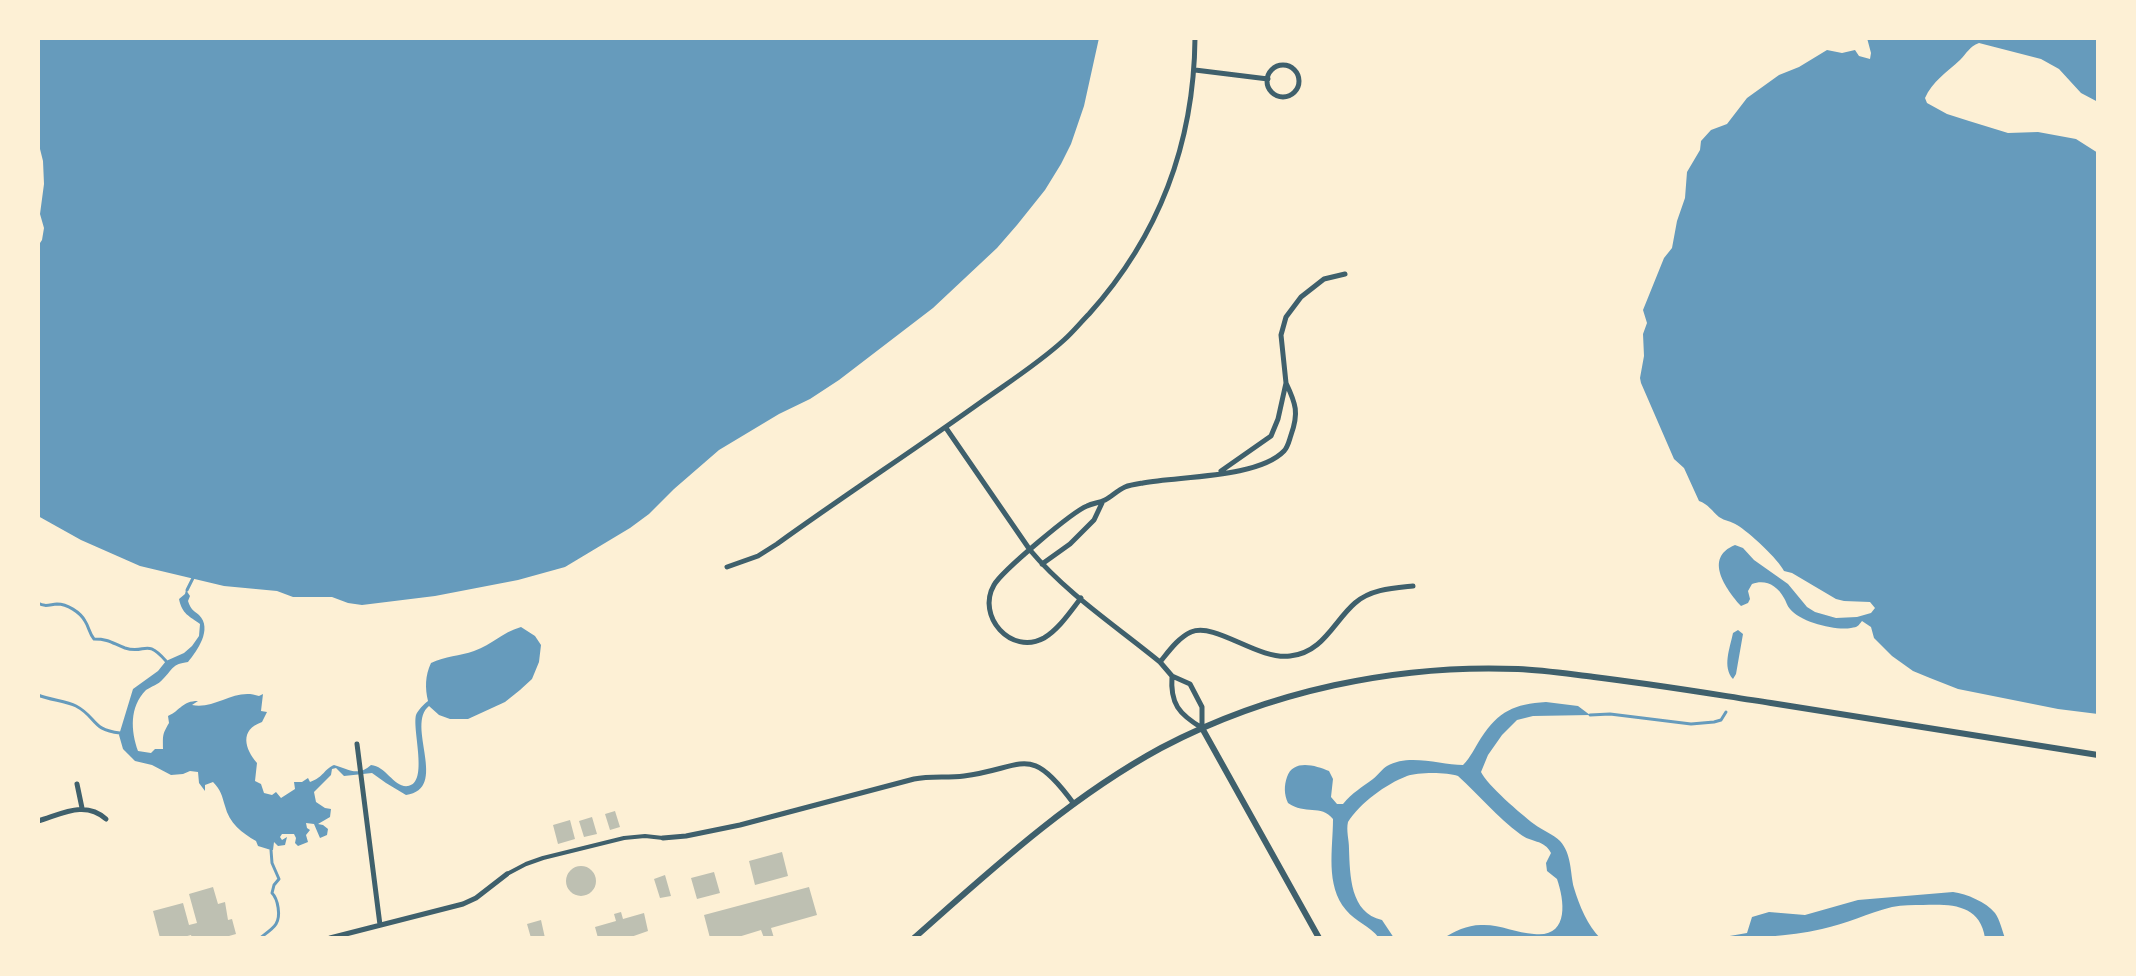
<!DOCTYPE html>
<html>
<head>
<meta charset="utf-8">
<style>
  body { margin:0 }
  #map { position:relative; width:2136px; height:976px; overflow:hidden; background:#fdf0d5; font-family:"Fira Sans",sans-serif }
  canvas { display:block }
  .frame { position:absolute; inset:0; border:40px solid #fdf0d5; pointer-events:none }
</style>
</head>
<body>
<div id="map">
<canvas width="2136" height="976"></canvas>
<div class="frame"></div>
</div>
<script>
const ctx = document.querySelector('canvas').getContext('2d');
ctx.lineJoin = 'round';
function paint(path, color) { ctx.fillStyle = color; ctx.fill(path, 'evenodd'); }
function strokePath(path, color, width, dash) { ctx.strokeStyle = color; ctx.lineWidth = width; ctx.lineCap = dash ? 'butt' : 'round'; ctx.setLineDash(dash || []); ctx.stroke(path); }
paint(new Path2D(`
  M38,38H1099L1084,106L1071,144L1061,164L1045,190L1017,225L997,248L933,308L839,380L810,399L779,414L719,450L674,489L649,514L630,528L565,567L518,580L435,596L362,605L348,603L332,597H293L277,591L224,586L140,566L81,540L38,516V246L42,240L44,228L40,214L44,184L43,161L38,141Z
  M1867,38H2098V102L2081,93L2059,69L2041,59L1979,43C1969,47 1967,53 1960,60C1947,72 1932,82 1925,98L1927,103L1947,114L1969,121L2008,133L2038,132L2076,139L2098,153V714L2058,709L1958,689L1930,678L1913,671L1892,656L1874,638L1871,627L1862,621C1858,626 1858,627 1851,628C1836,631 1800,622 1790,609C1787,606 1786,601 1784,598C1777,585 1765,579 1752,584L1748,591L1750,599L1748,603L1741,606C1726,589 1703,558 1735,545L1743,548L1754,560L1788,584L1807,607L1815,612L1836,618L1857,617L1871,613L1875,608L1870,602L1844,601L1836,599L1792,573L1784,571C1779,560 1749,532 1737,525C1731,521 1725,521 1719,517C1712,511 1708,504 1699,501L1684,468L1674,459L1641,383L1640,378L1644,356L1643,334L1647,323L1643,310L1664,258L1672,248L1677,221L1685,198L1687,172L1700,150L1701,141L1711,130L1727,124L1747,98L1779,75L1799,67L1827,50L1842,53L1855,50L1859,56L1870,59L1871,53Z
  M186,590L190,596L188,601C191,610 193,610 199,615C213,629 197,651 188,662C172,664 173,669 163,679C158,685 152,686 146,690C129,707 131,731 138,751L151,753L155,749H163C163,735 162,735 169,723L168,716C181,710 182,701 198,701L192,705C215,710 235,687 259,696L263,694L261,711L267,712L262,722C239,730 245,749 257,763L255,781L261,784L264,793L272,795L276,792L281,798L295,789L294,782H302L308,778L310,782C324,777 324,769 334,765C348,769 358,777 371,765C386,766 394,788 408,786C429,783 412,730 416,715C418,710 424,704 428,701C425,688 425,676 431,663C445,656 460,656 474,651C493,644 501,633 521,627L535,636L541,645L539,662L532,679L520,690L505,702L468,719H450L439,715L429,706C405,725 450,789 406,795L386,783L372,773L344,776L336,768L332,769L331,775L314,792L316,802L325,808L331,809L330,817L318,824L323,825L328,829L327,835L320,838L314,824L306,823L307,828L310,830L306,835L308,842L298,846L295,843L296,838L294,834H282L280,837L282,840L287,837L285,845L278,846L274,842L273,850H271L258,846L256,841C242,833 229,823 225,806C222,796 221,790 213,782L205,785V791L199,783L198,772L190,771L183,774L171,775L152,765L135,761L123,749L119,735L133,689L158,671L166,661L184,653L192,646L199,636L200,624C189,616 182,614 179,599L185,594Z
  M1738,630L1743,634L1736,674L1733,679C1722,667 1730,648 1733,633Z
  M1546,702L1578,706L1590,715L1533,716L1517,720L1502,735L1488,755L1481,772C1487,785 1521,814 1534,824C1542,830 1553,834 1560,841C1572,854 1570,873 1574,888C1579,905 1588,926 1600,938H1443C1456,931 1468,924 1484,925C1501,925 1517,933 1534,934C1569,938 1565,902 1557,879L1547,871L1546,863L1551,853C1544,839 1531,843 1520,834C1497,817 1479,795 1458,776C1447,772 1418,772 1407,776C1386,784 1360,803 1348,822C1346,831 1349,839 1349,849C1350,875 1350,913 1382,920L1394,938H1379C1370,926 1356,922 1346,910C1325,885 1333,849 1333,819C1321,804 1305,815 1288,803C1284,794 1284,786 1287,777C1293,759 1315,765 1329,771L1333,779L1331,797L1337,804H1343C1352,793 1362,787 1373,779C1378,775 1382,769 1387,766C1409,753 1441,765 1463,765C1471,757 1475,747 1481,738C1499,711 1514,704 1546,702Z
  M1953,892C1967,894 1986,902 1995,913C2000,920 2002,930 2005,938H1985C1980,904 1951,904 1923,905C1913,905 1903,905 1892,907C1868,913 1846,924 1822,929C1787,937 1753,938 1718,938L1747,933L1752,917L1769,912L1805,915L1858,900Z`), '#669bbc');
strokePath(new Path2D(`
  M187,590L193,578
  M38,603C45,607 48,605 57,604C67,604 80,612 85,621C89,627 89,633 94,639C109,639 112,643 125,648C146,655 145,637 166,661
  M38,695C50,700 66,701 76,706C97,717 91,730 120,733
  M1590,715L1610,714L1691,724L1714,722L1721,720L1726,712
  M260,938C265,934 273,929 276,924C281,916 278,899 272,893L274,885L279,879L272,863L271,850`), '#669bbc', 3);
paint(new Path2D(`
  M615,811L620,827L610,830L605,814Z
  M592,817L597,834L584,837L579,821Z
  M570,820L575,839L558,844L553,825Z
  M782,852L788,876L755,885L749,861Z
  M566 881a15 15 0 1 1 30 0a15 15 0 1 1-30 0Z
  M714,872L720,893L697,899L691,878Z
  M665,875L671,896L660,898L654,879Z
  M213,887L218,904L225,902L228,920L232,919L236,934L222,938H208L207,936L192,938L191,935L180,938H160L153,911L183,903L189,925L197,923L189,894Z
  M809,887L817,915L771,928L774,938H764L761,930L735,938H710L704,915Z
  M621,912L623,919L644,913L648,931L628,938H598L595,927L616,921L614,914Z
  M541,920L545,938H531L527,924Z`), '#bec0b2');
strokePath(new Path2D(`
  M507,874L526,864L543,858L624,838L645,836L663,838`), '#3f606c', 4);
strokePath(new Path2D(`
  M1267 81a16 16 0 1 1 32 0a16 16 0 1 1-32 0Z
  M1195,70L1268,79
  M946,428L1030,550C1066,593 1116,626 1160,662L1172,676L1190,684L1202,707V728
  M1221,471L1271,436L1278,419L1286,383L1281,335L1286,317L1301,297L1324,279L1345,274
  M1042,564L1070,544L1094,520L1102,503
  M727,567L758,556L777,544C845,495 914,450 981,402C1009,382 1039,363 1064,340C1073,332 1081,322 1089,314C1159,236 1194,142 1195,38
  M1081,598C1070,612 1059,629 1044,638C1011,656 976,616 994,585C1002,571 1072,512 1087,506C1093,503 1099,503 1105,500C1111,497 1118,490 1125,487C1130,485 1137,484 1143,483C1180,476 1258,478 1284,451C1288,447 1289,441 1291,435C1299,413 1296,404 1286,383
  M1160,662C1169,651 1178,638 1191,632C1216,622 1257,660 1290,656C1323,653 1334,621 1355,603C1371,589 1394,588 1413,586
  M1172,676C1170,704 1179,714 1202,728
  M357,744L380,925
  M77,784L82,808
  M38,821C62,814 85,800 106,819
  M663,838L686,836L740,825L914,779C931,776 947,778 964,776C1025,768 1029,742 1074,804
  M330,938L463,904L476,898L507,874`), '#3f606c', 5);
strokePath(new Path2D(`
  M1202,728L1319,938
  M914,938C992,869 1069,798 1161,748C1269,691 1396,664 1518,669C1543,670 1569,674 1594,677C1653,684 1712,694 1771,703C1880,720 1989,737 2098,755`), '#3f606c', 6);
</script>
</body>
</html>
